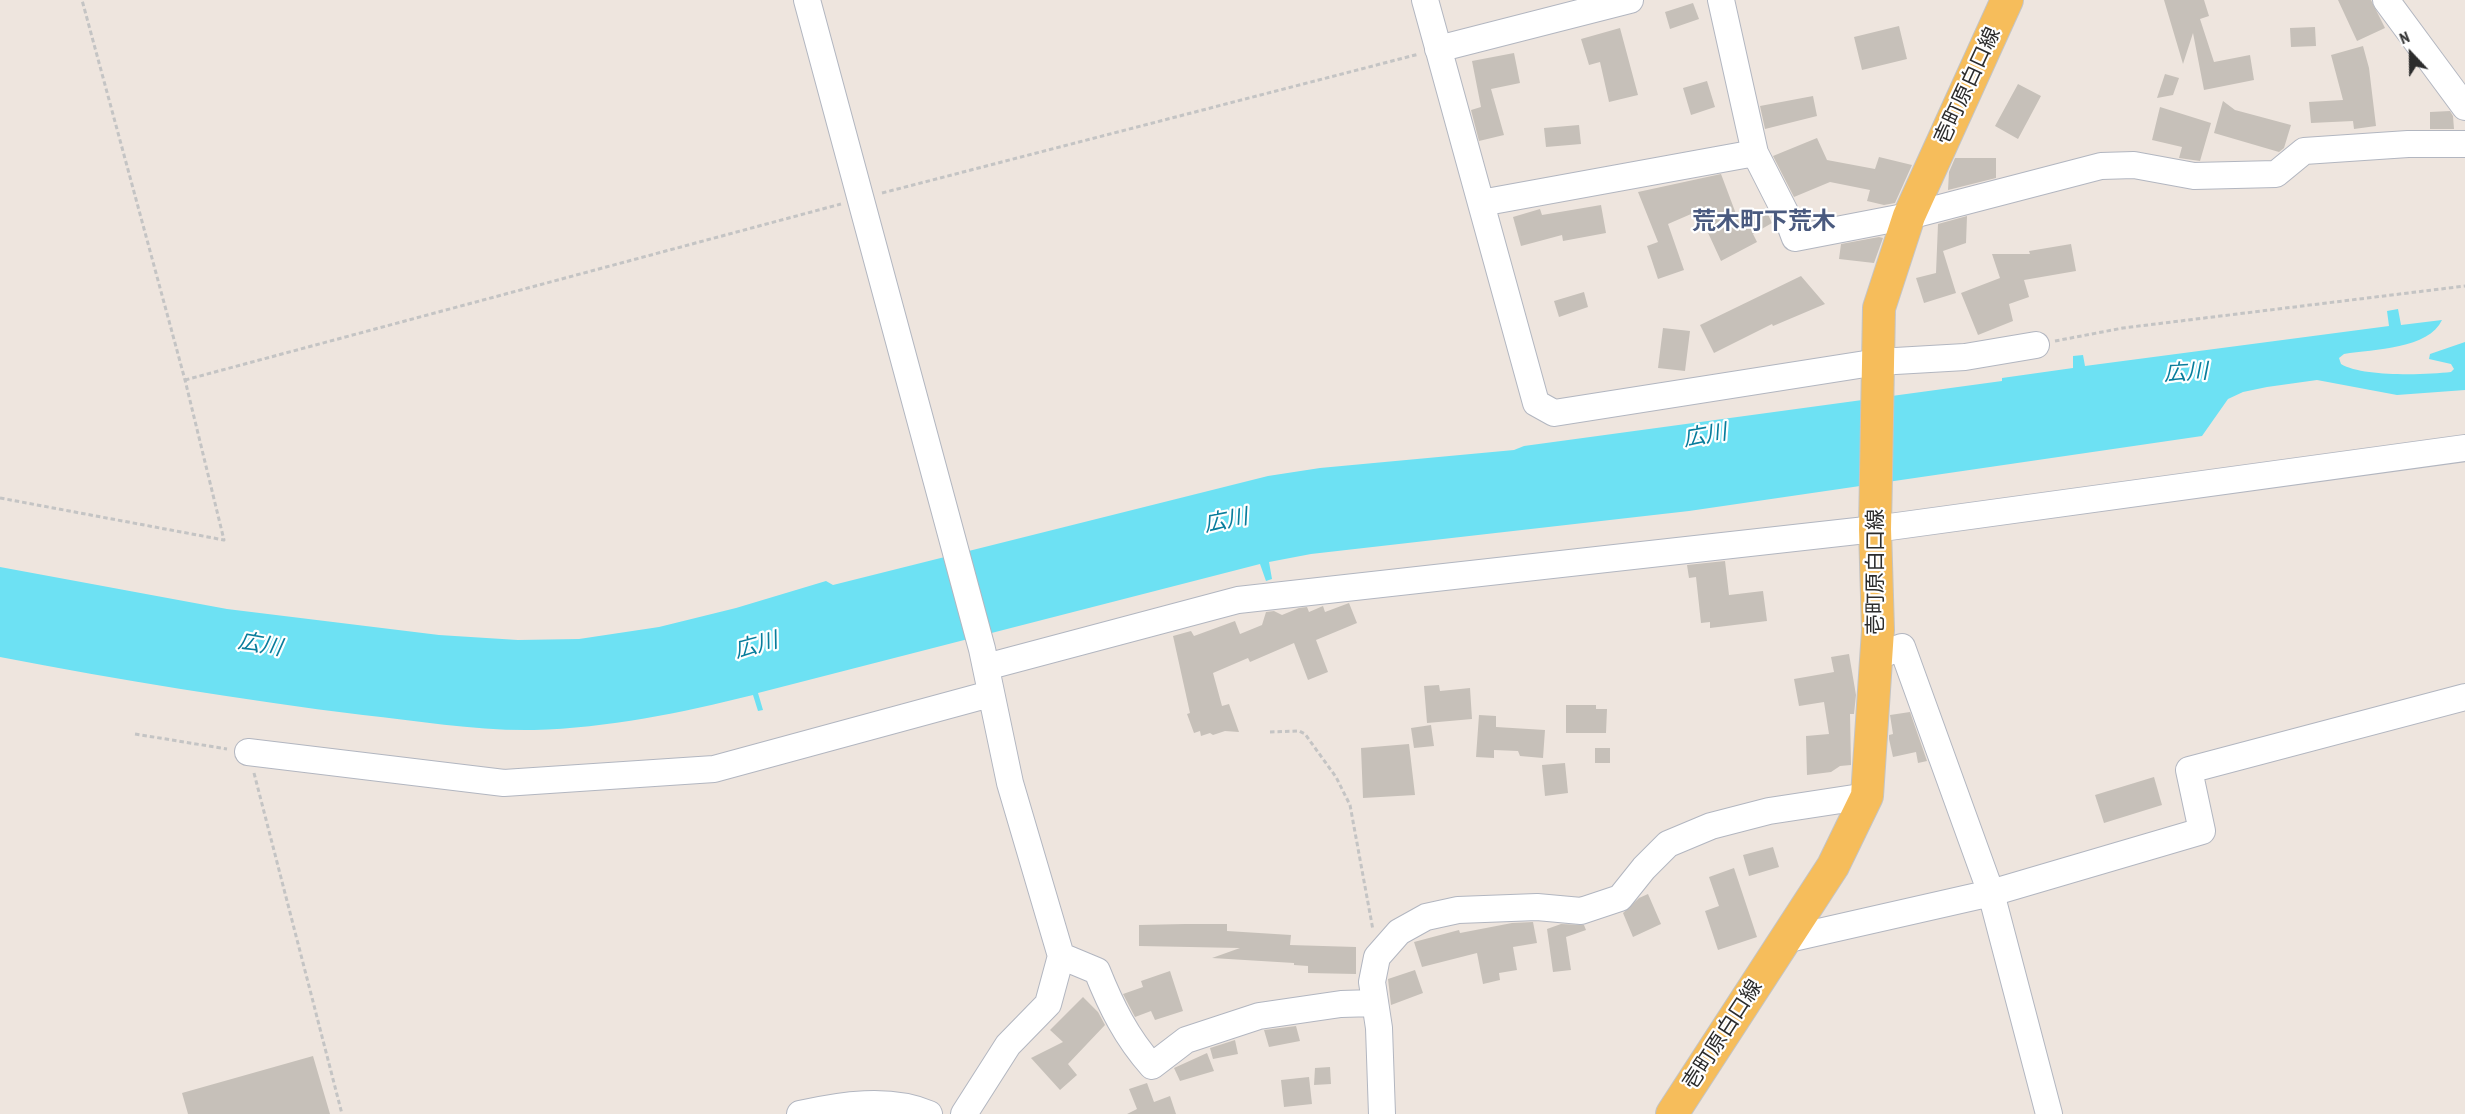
<!DOCTYPE html>
<html>
<head>
<meta charset="utf-8">
<style>
  body { margin:0 }
  #map { position:relative; width:2465px; height:1114px; overflow:hidden; background:#eee5de; font-family:"PT Sans Narrow",sans-serif }
  canvas { display:block }
  .north { position:absolute; left:2381px; top:24px; width:60px; height:60px; -webkit-text-stroke:4px #fff; paint-order:stroke; rotate:338deg; font-size:16px; font-weight:700; line-height:24px; text-align:center; color:#2c2c2c }
  .north::after { content:''; display:block; margin:auto; width:21px; height:27px; background:#2c2c2c; clip-path:polygon(50% 0,100% 100%,50% 72%,0 100%) }
</style>
</head>
<body>
<div id="map">
<canvas width="2465" height="1114"></canvas>
<div class="north">N</div>
</div>
<script>
const ctx = document.querySelector('canvas').getContext('2d');
ctx.lineJoin = 'round';
function paint(path, color) { ctx.fillStyle = color; ctx.fill(path, 'evenodd'); }
function strokePath(path, color, width, dash) { ctx.strokeStyle = color; ctx.lineWidth = width; ctx.lineCap = dash ? 'butt' : 'round'; ctx.setLineDash(dash || []); ctx.stroke(path); }
function write(font, color, halo, rows, align = 'center') {
  ctx.font = font + ' "PT Sans Narrow","Noto Sans JP",sans-serif'; ctx.lineWidth = 4.5; ctx.setLineDash([]); ctx.textBaseline = 'middle'; ctx.strokeStyle = halo; ctx.fillStyle = color; for (const [text, x, y, turn = 0] of rows) {
    ctx.save(); ctx.translate(x, y); ctx.rotate((+turn || 0) * Math.PI / 180); ctx.textAlign = isNaN(turn) ? turn : align; if (halo) ctx.strokeText(text, 0, 0); ctx.fillText(text, 0, 0); ctx.restore();
  }
}
paint(new Path2D(`
  M2398,309L2401,325L2442,320C2429,349 2374,349 2344,354L2339,358L2341,364C2362,377 2425,375 2451,372L2454,369L2451,364L2429,359L2430,354L2465,342V390L2397,395L2317,380L2267,387L2243,392L2228,399L2202,436L1689,511L1311,554L1269,562L1272,579L1266,581L1260,564L758,693L763,710L758,711L753,695C681,713 608,728 534,730C477,731 419,721 363,715C241,700 120,680 0,657V567L227,609L439,635L518,640L579,639L659,627L736,608L826,581L833,585L1268,476L1320,468L1514,450L1524,446L2002,381V378L2073,368V356L2083,355L2085,366L2389,326L2387,311Z`), '#6de1f3');
paint(new Path2D(`
  M2164,0H2204L2209,16L2200,19L2214,62L2250,55L2254,80L2204,90L2193,33L2183,64Z
  M2338,0H2371L2385,28L2357,41Z
  M1693,3L1699,19L1670,29L1665,12Z
  M1899,26L1907,59L1862,70L1854,37Z
  M2315,27L2316,46L2291,47L2290,28Z
  M1620,28L1638,95L1609,102L1600,62L1589,65L1581,39Z
  M2363,46L2369,68L2376,126L2354,129L2353,121L2311,123L2309,102L2343,100L2331,55Z
  M1514,53L1520,83L1491,89L1504,135L1479,141L1471,110L1481,107L1472,61Z
  M2165,74L2179,78L2173,95L2157,98Z
  M1707,81L1715,107L1691,115L1683,88Z
  M2018,84L2041,96L2018,139L1995,126Z
  M1813,96L1817,116L1765,129L1760,106Z
  M2223,101L2235,110L2291,125L2284,148L2279,152L2214,133Z
  M2160,107L2211,123L2200,161L2179,158L2182,147L2152,140Z
  M2450,111L2453,116L2454,129H2430V112Z
  M1579,125L1581,144L1546,147L1544,128Z
  M1817,138L1827,160L1875,169L1879,157L1912,165L1895,203L1884,205L1867,201L1870,190L1830,182L1794,197L1773,156Z
  M1955,158H1996V178L1948,190L1949,172Z
  M1721,174L1739,222L1765,208L1772,223L1753,234L1757,242L1721,261L1698,211L1668,224L1684,270L1658,279L1647,246L1658,242L1638,192Z
  M1601,205L1606,233L1563,241L1562,235L1521,246L1513,217L1540,209L1542,215Z
  M1967,216L1966,243L1943,251L1956,293L1924,303L1916,278L1936,273L1938,224Z
  M1879,237L1883,238L1874,263L1839,259L1841,244Z
  M2071,244L2076,271L2024,280L2029,297L2009,304L2013,321L1978,335L1961,293L2000,278L1992,254H2030L2029,251Z
  M1801,276L1825,304L1773,326L1772,324L1714,353L1700,325Z
  M1584,292L1588,307L1559,317L1554,301Z
  M1663,328L1690,331L1685,371L1658,368Z
  M1725,561L1729,595L1763,591L1767,621L1710,628V622L1701,623L1696,577L1689,578L1687,565Z
  M1349,603L1357,623L1316,640L1328,672L1308,680L1294,643L1250,662L1248,658L1213,673L1222,706L1229,704L1239,732L1225,731L1213,735L1210,733L1201,736L1200,731L1194,733L1187,714L1190,713L1173,636L1191,631L1194,636L1235,621L1240,634L1262,625L1266,612L1274,611L1282,615L1299,608L1307,607L1309,612L1323,606L1325,612Z
  M1849,654L1856,695L1854,714H1850L1851,765L1840,766L1831,772L1807,775L1806,736L1829,734L1824,702L1799,706L1794,679L1834,672L1831,657Z
  M1439,685L1440,691L1470,688L1472,719L1427,723L1424,686Z
  M1566,705H1596V709H1607L1606,733H1566Z
  M1910,712L1927,761L1918,763L1916,752L1893,757L1889,739V735L1893,734L1890,715Z
  M1479,715L1496,716V727L1545,730L1543,758L1520,756L1518,751L1494,750V758L1476,757Z
  M1431,725L1434,746L1414,748L1411,728Z
  M1409,744L1415,795L1363,798L1361,748Z
  M1595,748H1610V763H1595Z
  M1565,763L1568,793L1545,796L1542,765Z
  M2154,777L2162,805L2104,823L2095,795Z
  M1773,847L1779,867L1749,876L1743,855Z
  M1734,868L1757,937L1718,950L1705,911L1719,906L1709,877Z
  M1648,894L1661,924L1633,937L1623,913L1639,898Z
  M1533,922L1537,943L1513,947L1517,970L1499,973L1500,980L1483,984L1477,953L1422,967L1414,942L1459,930L1460,933L1512,923Z
  M1185,924H1227V931L1291,935L1290,945L1356,947V974L1308,973V966L1294,965V963L1212,958L1240,948L1139,946V925Z
  M1561,924L1584,925L1586,930L1566,937L1571,970L1553,972L1547,929Z
  M1415,970L1423,993L1391,1005L1388,979Z
  M1170,971L1183,1011L1155,1020L1151,1011L1135,1017L1123,994L1143,987L1141,981Z
  M1083,997L1098,1012L1105,1025L1068,1064L1077,1075L1060,1090L1031,1058L1063,1042L1050,1030Z
  M1296,1026L1300,1041L1269,1047L1264,1030Z
  M1235,1040L1238,1054L1213,1059L1210,1048Z
  M1207,1053L1214,1071L1180,1081L1174,1068Z
  M313,1056L330,1114H188L182,1093Z
  M1330,1067L1331,1084L1314,1085L1315,1068Z
  M1309,1077L1312,1104L1284,1107L1281,1080Z
  M1147,1083L1154,1102L1170,1096L1176,1114H1127L1137,1109L1129,1089Z`), '#c6c0b9');
const minor = new Path2D(`
  M807,0L982,649L1010,783L1061,956L1048,1004L1008,1045L964,1114
  M1425,0L1536,403L1554,413L1878,362L1965,357L2036,345
  M1721,0L1755,153L1786,214L1795,238L1909,216L2101,166L2134,165L2194,176L2276,174L2304,151L2408,144H2465
  M2386,0L2465,107
  M1438,49L1630,0
  M1481,203L1755,153
  M1875,657L1902,647L1991,893L2049,1114
  M986,667L1238,600L1875,529L2465,448
  M248,752L504,783L714,769L990,694
  M1784,940L1991,893L2202,831L2189,770L2465,697
  M1061,956L1097,971C1111,1006 1126,1037 1152,1066L1186,1040L1259,1016L1341,1004L1375,1003
  M800,1114C840,1105 890,1097 929,1114
  M1382,1114L1379,1028L1372,982L1377,957L1399,932L1426,917L1458,910L1537,907L1581,911L1620,898L1644,868L1668,844L1711,826L1769,811L1867,796`);
const major = new Path2D(`
  M1672,1114L1833,866L1867,796L1878,630L1875,529L1879,308L1909,216L2007,0`);
strokePath(minor, '#b2b6c0', 28);
strokePath(major, '#c4c4c4', 34);
strokePath(new Path2D(`
  M882,193L1419,54
  M2055,341L2123,328L2465,286
  M185,380L841,204
  M0,498L224,540L185,380L82,0
  M1270,732L1299,731L1305,734L1336,777L1350,805L1373,930
  M135,734L227,749
  M254,773L342,1114`), '#c4c4c4', 3, [4.5, 3]);
strokePath(minor, '#fff', 26);
strokePath(major, '#f6bd5b', 32);
write('21px', '#2c2c2c', '#fff', [
  ["壱町原白口線",1968,86,-65],
  ["壱町原白口線",1876,572,-90],
  ["壱町原白口線",1723,1035,-57]
]);
write('italic 22px', '#087d9c', '#fff', [
  ["広川",2186,373,-3],
  ["広川",1705,436,-10],
  ["広川",1226,521,-11],
  ["広川",260,645,10],
  ["広川",756,646,-15]
]);
write('bold 24px', '#4a5a7f', '#fff', [
  ["荒木町下荒木",1764,222]
]);
</script>
</body>
</html>
